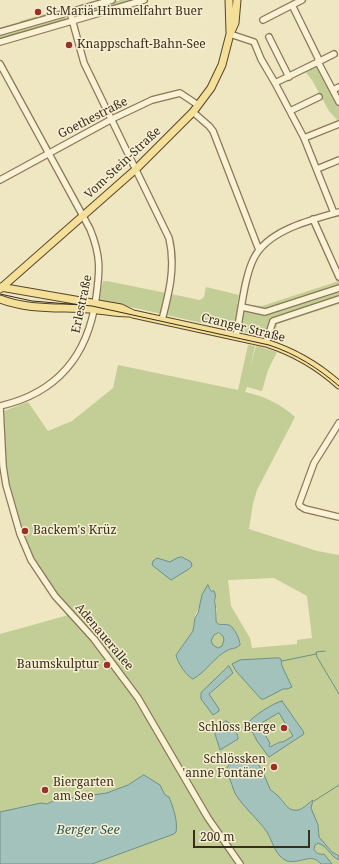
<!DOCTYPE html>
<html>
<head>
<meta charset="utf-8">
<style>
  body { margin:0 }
  #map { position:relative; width:339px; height:864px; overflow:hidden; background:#efe6c2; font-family:"Noto Serif",serif }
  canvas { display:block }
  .scale { position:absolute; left:193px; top:830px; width:117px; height:18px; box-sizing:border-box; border:2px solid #392d1d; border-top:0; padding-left:5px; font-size:12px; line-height:14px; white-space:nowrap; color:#392d1d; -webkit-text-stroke:3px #f7efd2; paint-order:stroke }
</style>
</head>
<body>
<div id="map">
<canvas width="339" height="864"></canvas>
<div class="scale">200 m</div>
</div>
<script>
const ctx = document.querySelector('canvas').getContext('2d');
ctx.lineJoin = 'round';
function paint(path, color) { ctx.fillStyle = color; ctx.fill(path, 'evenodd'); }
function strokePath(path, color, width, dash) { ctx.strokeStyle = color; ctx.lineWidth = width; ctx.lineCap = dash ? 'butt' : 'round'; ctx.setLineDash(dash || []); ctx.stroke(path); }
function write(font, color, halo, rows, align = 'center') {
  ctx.font = font + ' "Noto Serif",serif'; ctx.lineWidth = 3; ctx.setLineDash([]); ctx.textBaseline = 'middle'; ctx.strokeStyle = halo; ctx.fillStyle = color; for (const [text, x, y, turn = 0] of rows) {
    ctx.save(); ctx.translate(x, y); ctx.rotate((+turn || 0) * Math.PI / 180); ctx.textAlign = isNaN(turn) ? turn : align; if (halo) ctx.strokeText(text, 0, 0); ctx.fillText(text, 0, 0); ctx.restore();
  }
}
paint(new Path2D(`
  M121,0H139L80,16V11Z
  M66,8L63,12L21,24L20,21Z
  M62,17H65V20L0,40V34Z
  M317,65L339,107V122L329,111L312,80L304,70Z
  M103,281H107L200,300L204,297L206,287L239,295L237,304L262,306L339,281V304L277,324L274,339L99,300Z
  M248,345L255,346L250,368L256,346L277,352L268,370L262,391L247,387L245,392C264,396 281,404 295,417L257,490L253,503L249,529L317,551L339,555V864H0V634L65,616L73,613L49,582L32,555L25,540L7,474L5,455L4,411L28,402L48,431L72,421L113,388L118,365L238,390ZM274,578L307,596L312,638L297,640V644L252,648L250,638L231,606L228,580ZM208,586L213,591L216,599L215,604L217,610L216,621L218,624H227C233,630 240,637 240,645C236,648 232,648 228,650C215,656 205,669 195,678L187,675L177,660L176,655L193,631L195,616Z
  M211 641a7 7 0 1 1 14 0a7 7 0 1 1-14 0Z`), '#c2ce95');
const water = new Path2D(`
  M182,557L191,562L192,566L189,569L171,580L152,565L153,561L157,558L170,562L177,558Z
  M208,585L211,591H214C217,597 214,599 215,604C216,610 216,615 216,621L218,624C221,625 226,624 229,625C234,627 240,639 240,645C236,649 232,648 228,650C214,657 206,672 193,679C187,677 177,662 176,655L193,631L195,618L198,613L202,595ZM219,633L223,636L224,640L222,646L218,648L213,645L211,641L214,635Z
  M279,658L281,659L282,666L292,687L287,689H283L264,699H261L236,671L232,664L240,660Z
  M229,666L233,673L209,694L219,709V711L213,715L201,699V693Z
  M282,701L303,731L304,734L269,757L257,741L248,723C253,716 273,703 282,701ZM279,713L293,736L283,742H280L270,747L269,745L270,743L259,725Z
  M226,721C232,723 238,733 238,739L220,750L215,734L216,728Z
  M246,755H249C261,764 264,775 270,789C272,792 277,794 279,797C285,803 288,812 298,810C304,809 309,802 313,800L311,808L318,825L319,837L332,852L339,856V860L334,857L324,846L318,843L315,845L314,849C316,853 319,855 324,854L332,864H321C311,852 302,864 287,861C275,856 273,842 267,832C259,820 238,802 234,791C232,784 228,776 227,768L229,765Z
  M144,775L160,785L165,795L169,797C173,807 178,821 176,832L174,834L92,864H0V812L41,803L47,804L55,800L107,793L128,785Z`);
paint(water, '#a4c2bc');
strokePath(water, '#6b908a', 1);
strokePath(new Path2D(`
  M325,651L316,652L317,657L339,694
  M282,661L316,654
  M314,801L339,785`), '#6b908a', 1);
const minor = new Path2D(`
  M292,5L318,58V62L334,54
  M70,12L84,63L169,238C176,266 169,293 162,320
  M263,20L302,0
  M0,32L112,0
  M230,34L254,42L261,59L275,83L304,138L334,213
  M269,37L289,77
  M0,42L144,0
  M0,64L90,229C101,256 100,270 96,298C88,356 57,393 0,406
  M275,83L318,62L339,102
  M333,90L339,87
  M290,111L319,97
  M193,112L209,126L213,131L259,250
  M304,138L339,124
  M317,169L339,160
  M0,180L112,119L152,100L180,93L198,105
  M313,219L339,277
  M242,307L265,312L339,288
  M236,336C241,314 244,277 254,258C268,230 311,220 339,212
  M266,343L273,321L339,299
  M0,407L3,466L6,485L20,534L31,560L55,596L94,639L138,698L208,818L240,864
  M339,423L314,463L299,504L300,506L305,509L339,517`);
const major = new Path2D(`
  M229,0L230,32
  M0,287L121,308L133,314L266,343C294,352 317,365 339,385
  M0,289L136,169L193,112L211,88L222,65L230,34L235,23L237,0
  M0,299C28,310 59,307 89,309C102,310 115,313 128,313`);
strokePath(minor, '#8a7758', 8);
strokePath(major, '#57452d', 9);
strokePath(minor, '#faf2d5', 5.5);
strokePath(major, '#f4e098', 7);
strokePath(new Path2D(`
  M0,294L32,301L92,306L269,345C296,354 318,368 339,386`), '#392d1d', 1);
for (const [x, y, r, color] of [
  [38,12,4,"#9b3026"],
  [69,45,4,"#9b3026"],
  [25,531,4,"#9b3026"],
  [107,665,4,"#9b3026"],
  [284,728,4,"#9b3026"],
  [274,767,4,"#9b3026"],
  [45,790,4,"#9b3026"]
]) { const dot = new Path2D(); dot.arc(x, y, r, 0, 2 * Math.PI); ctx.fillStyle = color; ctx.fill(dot); strokePath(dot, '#f7efd2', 1.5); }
write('12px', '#392d1d', '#f7efd2', [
  ["St.Mariä Himmelfahrt Buer",46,12],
  ["Knappschaft-Bahn-See",77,45],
  ["Backem's Krüz",33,531],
  ["Baumskulptur",99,665,"right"],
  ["Schloss Berge",276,728,"right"],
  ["Schlössken",266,760,"right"],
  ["'anne Fontäne'",266,774,"right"],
  ["Biergarten",53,783],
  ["am See",53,797]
], 'left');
write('12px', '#392d1d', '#f7efd2', [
  ["Goethestraße",93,118,-27],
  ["Vom-Stein-Straße",123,163,-43],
  ["Erlestraße",82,304,-78],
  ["Cranger Straße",243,328,14],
  ["Adenauerallee",104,637,50]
]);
write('italic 13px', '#2c5859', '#f7efd2', [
  ["Berger See",88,830]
]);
</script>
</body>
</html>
